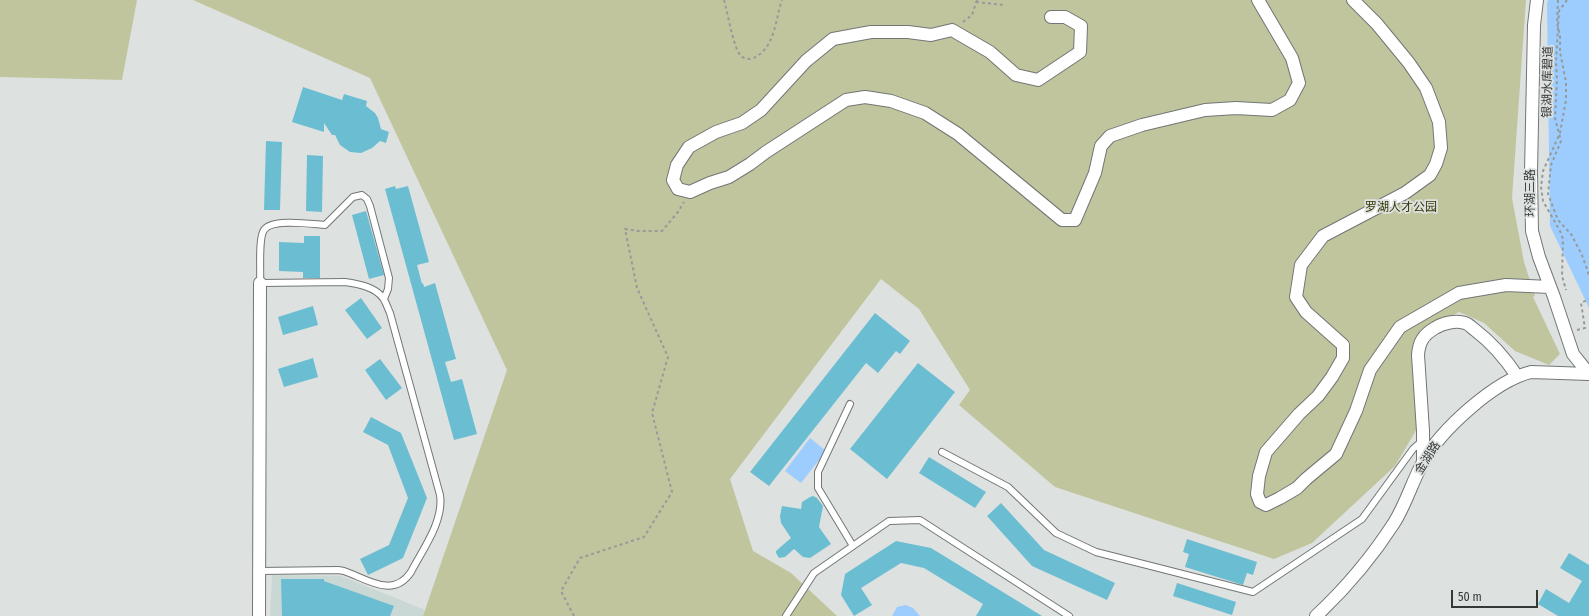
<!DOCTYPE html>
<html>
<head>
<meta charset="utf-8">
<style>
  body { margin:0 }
  #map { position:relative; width:1589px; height:616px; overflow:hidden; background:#dde1e0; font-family:"Fira Sans Condensed",sans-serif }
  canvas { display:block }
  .scale { position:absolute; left:1451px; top:590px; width:87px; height:18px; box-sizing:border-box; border:2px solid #363838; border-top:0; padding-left:5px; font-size:12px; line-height:14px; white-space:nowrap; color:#363838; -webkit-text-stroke:3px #dde1e0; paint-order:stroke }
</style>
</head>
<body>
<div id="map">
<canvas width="1589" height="616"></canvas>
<div class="scale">50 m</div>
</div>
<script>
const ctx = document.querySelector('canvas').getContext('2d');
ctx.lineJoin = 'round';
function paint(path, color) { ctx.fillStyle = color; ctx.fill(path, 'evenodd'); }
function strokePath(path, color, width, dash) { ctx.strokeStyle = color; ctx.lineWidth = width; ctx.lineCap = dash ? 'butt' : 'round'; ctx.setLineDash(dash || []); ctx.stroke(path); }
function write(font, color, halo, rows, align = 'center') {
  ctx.font = font + ' "Fira Sans Condensed","Noto Sans SC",sans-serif'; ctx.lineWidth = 3.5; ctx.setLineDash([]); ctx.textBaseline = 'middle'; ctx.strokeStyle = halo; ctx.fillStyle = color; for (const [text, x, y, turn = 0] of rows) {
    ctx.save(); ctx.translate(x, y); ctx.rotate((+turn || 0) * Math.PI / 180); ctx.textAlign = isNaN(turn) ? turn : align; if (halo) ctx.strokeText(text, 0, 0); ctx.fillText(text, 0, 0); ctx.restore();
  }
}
paint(new Path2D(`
  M272,575L341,576L425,610L423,616H270Z`), '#cad8d5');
paint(new Path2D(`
  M0,0H137L122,80L0,77Z
  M193,0H1526L1512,198L1524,262L1535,296L1533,297L1560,354L1549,365L1515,351L1484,323L1459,312L1422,331L1413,349V374L1418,427L1395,466L1312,543L1274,559L1055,487L959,405L970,390L919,309L881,279L730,479L753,551L791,573L837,616H423L507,370L370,78Z`), '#c0c59e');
paint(new Path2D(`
  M1548,0H1589V308L1550,226L1547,4Z
  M810,438L826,451L801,483L785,471Z
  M906,605L913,608L920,616H892L897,607Z`), '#9dcdfe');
paint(new Path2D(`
  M303,87L342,100L344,94L367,101L366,106L375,113L378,118L381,129L389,132L386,143L380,141L372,148L361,153L350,152L340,145L335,135H332L324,123V132L292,122Z
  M266,141L282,142L280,210H264Z
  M307,155L323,156L322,212L306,211Z
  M395,186L396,189L408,186L429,262L417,265L422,284L423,283L424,287L435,283L456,359L445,362L451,382L462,379L477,434L454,440L385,189Z
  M366,211L384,275L369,279L352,215Z
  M304,236H320V278H303V272L279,271V242L304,243Z
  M361,298L382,328L367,339L345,310Z
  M313,306L318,325L283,335L278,317Z
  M875,313L910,341L900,354L896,351L878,373L866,363L769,486L750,472Z
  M313,358L318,377L284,387L278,369Z
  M380,359L402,388L386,400L365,370Z
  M918,363L955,392L887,479L850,449Z
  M371,417L401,433L427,498L403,558L368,575L360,559L389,545L408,498L388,445L363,432Z
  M929,457L986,492L975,508L919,473Z
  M813,496L817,498L823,506L819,527L831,544L810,558L803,557L794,549L785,557L779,558L776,553V551L791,538L781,523L780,516L782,506L801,509L802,502L810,497Z
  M1001,503L1044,550L1115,583L1107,600L1032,566L987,516Z
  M1187,539L1257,562L1253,575L1247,573L1243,585L1185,567L1189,554L1183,552Z
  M896,541L931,548L1042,616H976L983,604L924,568L901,563L861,588L872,605L854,616L841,595L845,574Z
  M1569,553L1589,565V616H1558L1538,604L1546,589L1569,603L1582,581L1560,568Z
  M281,579H324V581L394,606L390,616H282Z
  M1177,583L1236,602L1232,615L1173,596Z`), '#6bbed2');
const service = new Path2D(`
  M850,404L818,472V488L853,546
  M942,452L1008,487L1056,533L1096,552L1253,592L1362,519L1413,449L1422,441
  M259,571L338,570L344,571C367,579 393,599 411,572C423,549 444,521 440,495L390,313C388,309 386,302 383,298C375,287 359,284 345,282L260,283C261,272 258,238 264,230C272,218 311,224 325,225L353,197L362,195L367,199L370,206L389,278L388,289L384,299
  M786,616L814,573L889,521L920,520L1069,616`);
const minor = new Path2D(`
  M1353,0L1377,24L1409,63L1426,88L1439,122L1441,148L1436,164L1430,175L1405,193L1323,236L1301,265L1296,297L1306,312L1343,345V358L1332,377L1318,396L1299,414L1266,452L1259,476L1257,494L1260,502L1266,505L1280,498L1297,488L1306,479L1336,454L1356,411L1370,370L1400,327L1459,293L1506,285L1550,287
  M1537,0L1534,25L1531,172L1532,231L1539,257L1554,297L1573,354L1589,374
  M1051,17H1065L1081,26L1080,52L1038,80L1016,75L990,52L952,30L931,35L908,32H871L833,39L806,61L761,110L742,123L716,132L689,147L677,165L673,180L678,189L690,192L710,183L729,177L750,164L766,152L846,100L865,97L891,101L925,113L958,134L1062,220H1075L1095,173L1101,146L1110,136L1142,125L1205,110L1236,108L1272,110L1290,100L1299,83L1292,58L1258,0
  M1423,463V431L1418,355C1419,342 1423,335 1435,328C1443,323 1456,320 1465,323C1469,324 1472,328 1475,330C1492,343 1505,358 1517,376
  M259,616L260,283
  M1316,616C1346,588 1372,557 1394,523C1406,504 1412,482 1423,462C1441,430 1494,381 1531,372L1589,374`);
strokePath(service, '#727675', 8);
strokePath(minor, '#727675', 14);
strokePath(new Path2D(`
  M724,0C728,13 733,48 741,56C743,58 747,59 750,59C775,52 775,20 782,0
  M1567,0L1559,11L1556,62L1557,80L1555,118L1561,141L1551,165L1548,194L1558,220L1571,234L1582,255L1589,275
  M976,2L1004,5
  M963,22L972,15L977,0
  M1577,330L1585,328L1581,303L1589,299
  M574,616L561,591L580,558L644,537L672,492L652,413L668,357L637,288L625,229L638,231H662L678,212L684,202`), '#979a99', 2, [3, 3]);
strokePath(service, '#fff', 6);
strokePath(minor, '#fff', 12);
strokePath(new Path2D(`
  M1558,0L1557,23L1560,36V52L1566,82V100L1560,133L1543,171L1541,187L1543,201L1560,231L1563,239L1562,276L1566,290`), '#979a99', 2, [3, 3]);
write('12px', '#363838', '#dde1e0', [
  ["银湖水库碧道",1548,82,-89],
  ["环湖三路",1531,193,-90],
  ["金湖路",1428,458,-57]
]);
write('12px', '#343703', '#dde1e0', [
  ["罗湖人才公园",1401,208]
]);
</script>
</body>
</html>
